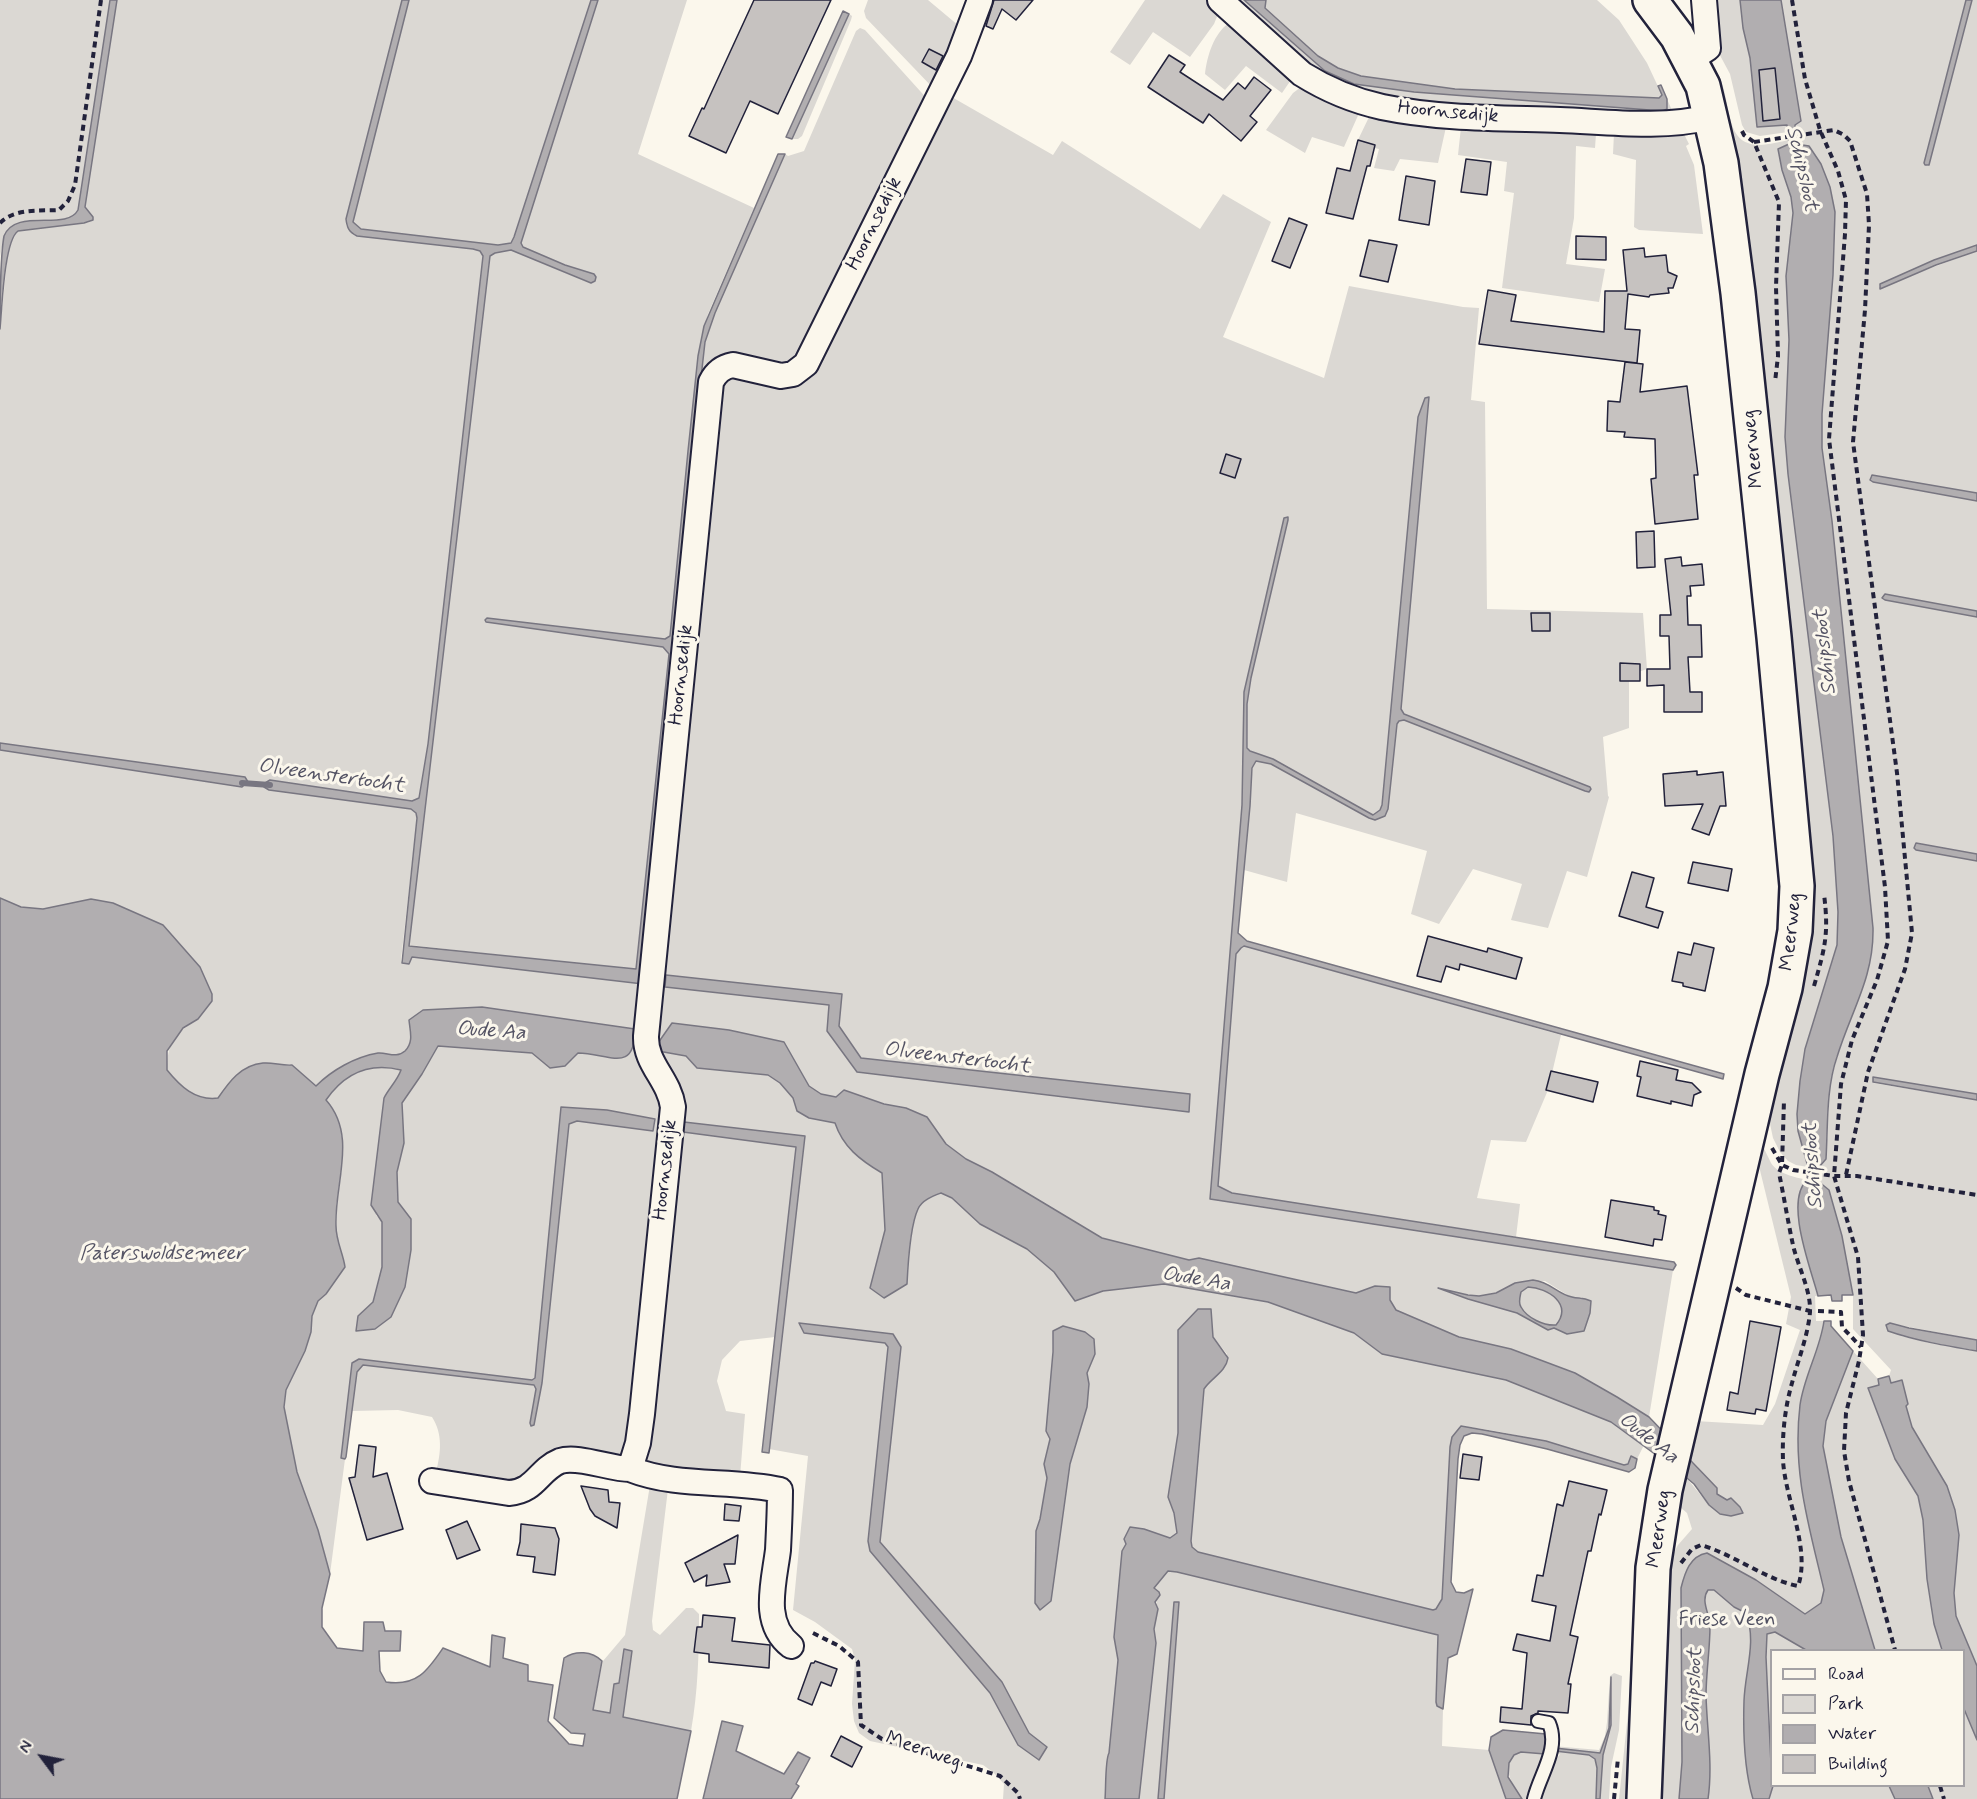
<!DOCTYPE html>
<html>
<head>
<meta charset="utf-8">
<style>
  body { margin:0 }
  #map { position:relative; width:1977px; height:1799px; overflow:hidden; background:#fbf7ec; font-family:Mynerve,sans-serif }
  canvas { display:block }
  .legend { position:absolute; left:1770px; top:1649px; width:195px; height:138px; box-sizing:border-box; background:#fbf7ec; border:2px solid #a4a2a5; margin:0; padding:8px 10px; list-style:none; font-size:18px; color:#22223b }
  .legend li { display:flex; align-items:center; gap:12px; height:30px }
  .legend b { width:30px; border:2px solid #a4a2a5 }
  .north { position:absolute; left:12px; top:1727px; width:60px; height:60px; -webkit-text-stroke:4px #fbf7ec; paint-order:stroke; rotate:302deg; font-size:16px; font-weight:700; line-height:24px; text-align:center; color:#22223b }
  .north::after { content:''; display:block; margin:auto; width:21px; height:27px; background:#22223b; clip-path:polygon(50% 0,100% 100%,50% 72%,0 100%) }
</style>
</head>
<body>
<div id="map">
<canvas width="1977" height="1799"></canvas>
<ul class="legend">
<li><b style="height:8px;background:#fbf7ec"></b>Road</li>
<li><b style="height:16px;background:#dbd8d3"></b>Park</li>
<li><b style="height:16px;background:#b1aeb0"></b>Water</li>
<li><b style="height:16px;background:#c6c2c0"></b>Building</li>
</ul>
<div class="north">N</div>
</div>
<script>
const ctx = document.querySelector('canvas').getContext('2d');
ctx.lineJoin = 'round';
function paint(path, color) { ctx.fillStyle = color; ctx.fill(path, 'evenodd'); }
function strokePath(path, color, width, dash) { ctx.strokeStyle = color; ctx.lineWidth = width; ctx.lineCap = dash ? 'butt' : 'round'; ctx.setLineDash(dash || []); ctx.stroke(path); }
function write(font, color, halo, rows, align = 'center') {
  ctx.font = font + ' Mynerve,sans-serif'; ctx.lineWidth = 6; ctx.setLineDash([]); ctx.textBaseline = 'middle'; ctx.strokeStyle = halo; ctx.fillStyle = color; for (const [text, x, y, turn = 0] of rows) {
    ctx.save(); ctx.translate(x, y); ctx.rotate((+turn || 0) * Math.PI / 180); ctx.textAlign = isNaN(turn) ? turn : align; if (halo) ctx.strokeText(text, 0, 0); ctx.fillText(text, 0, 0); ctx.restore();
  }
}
paint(new Path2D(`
  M0,0H110L78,210L75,215L68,219C28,221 5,212 0,260Z
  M117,0H402L346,219V225L357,236L473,249L480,251L483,256L428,744L419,798L412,801L411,809L416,813L417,818L401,960L402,963L410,962L412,957L643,984L635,1029L482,1007L424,1010L409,1020C410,1031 414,1041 405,1051C396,1060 375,1055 364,1058C345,1062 329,1073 316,1086C269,1059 252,1049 218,1098C195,1101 180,1086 167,1070C167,1043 175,1033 198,1019L91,899L43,909L21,907L0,898V750L242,787L246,785L245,777L0,743V329L8,252L11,240L18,231L84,223L90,222L93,217L85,207Z
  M409,0H591L514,237L511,243L498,245L361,229L353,222Z
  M598,0H687L638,154L754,208L708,314L701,338L670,636L665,639L487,618L485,620L487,622L663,647L669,654L636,970L409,945L490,256L495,253L511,250L590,283L595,281L594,274L565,265L522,247L521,243Z
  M868,0H928L965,31L935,90L866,18L864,11Z
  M1145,0H1212L1218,14L1214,24L1190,57L1153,32L1130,65L1110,52Z
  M1228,0H1244L1325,71L1414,92L1663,111L1667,109V99L1674,115L1465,111L1336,86Z
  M1266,0H1597L1619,20L1647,63L1662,95L1659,98L1455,89L1361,76L1338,68L1318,56L1265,7Z
  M1711,0H1740L1743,28L1750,58L1757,127L1788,125V132L1760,136L1746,132L1742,125L1730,74L1715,46Z
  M1781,0H1966L1924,163L1928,166L1972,0H1977V245L1907,272L1880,284L1879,287L1977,251V493L1872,475L1870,477L1873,482L1977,501V611L1885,594L1882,598L1977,617V854L1917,843V850L1977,861V1094L1873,1077V1083L1977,1100V1340L1899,1325L1901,1336L1930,1343L1977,1351V1666L1956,1616L1954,1593L1959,1535L1947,1486L1912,1427L1906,1406L1902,1381L1891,1384L1889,1376L1891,1370L1853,1329V1295L1842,1236L1829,1190L1818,1181L1820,1166L1826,1159L1830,1084L1873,928L1832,521L1822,448V414L1833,275L1796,144Z
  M849,14L852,16L851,20L802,136L798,139H792Z
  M1229,23L1293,77L1282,93L1246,66L1225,90L1205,74C1207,56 1214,33 1229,23Z
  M860,28L865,30L930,102L795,367L701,373L705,342L715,313L785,154L788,156L804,151L856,31Z
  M1705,61C1735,77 1720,134 1748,143C1760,148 1777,142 1789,140V144L1778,150L1782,170L1791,197L1793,213L1786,276L1789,340L1788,474L1833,836L1838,912L1837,945L1805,1049L1800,1081L1797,1114L1798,1131L1808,1167L1796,1165L1788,1161L1780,1152L1773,1138L1765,1100L1797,969Z
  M1305,84L1360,111L1344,147L1312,137L1305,153L1266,130L1293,93Z
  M950,96L1053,155L1062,141L1200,229L1223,194L1271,222L1223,337L1324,378L1349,286L1463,307L1479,308L1471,400L1485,402L1487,609L1643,613L1647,669L1629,675V728L1603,737L1608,796L1609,797L1587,877L1567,871L1548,928L1511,920L1522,884L1473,869L1439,924L1411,914L1427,851L1296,813L1287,882L1244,870L1253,763L1260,761L1271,764L1369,818L1375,820L1385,816L1397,724L1399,721L1404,720L1590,787L1404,714L1401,709L1429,397L1425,398L1418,417L1392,718L1381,810L1373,815L1369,813L1273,759L1248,750L1247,704L1251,678L1288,520L1284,518L1244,692L1242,805L1210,1199L1673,1270L1649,1417L1575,1373L1511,1349L1459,1337L1396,1310L1390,1300L1375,1286L1357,1293L1199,1258L1189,1260L1102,1238L992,1172L966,1159L946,1144L927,1117L906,1108L884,1104L844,1090L836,1097L821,1094L809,1086L784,1042L729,1030L672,1023L658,1043V1051L686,1056L697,1068L768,1075L780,1083L793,1098L797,1111L809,1118L835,1123C843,1146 861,1160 882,1173L885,1230L870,1288L883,1297L907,1284C909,1262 909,1228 918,1209C922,1200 933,1196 941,1193L952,1198L980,1224L1027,1249L1054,1272L1075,1300L1103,1291L1164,1284L1268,1302L1354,1333L1382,1354L1506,1380L1611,1422L1644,1445L1637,1459L1631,1456L1628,1464L1624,1465C1570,1448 1517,1432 1460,1426L1450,1447L1442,1599L1436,1609L1433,1610L1198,1552L1192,1547L1191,1541L1204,1389L1209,1381L1227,1364V1354L1213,1337L1211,1309L1178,1433L1168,1497L1174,1513L1177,1533L1170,1538L1162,1536L1126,1544L1114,1637L1118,1660L1109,1753C1105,1761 1106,1788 1105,1799H1003L1004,1784L993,1772L983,1765L870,1741L859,1733L854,1721L852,1704L855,1660L852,1649L815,1622L793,1610L808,1456L769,1449L805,1136L683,1132L796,1147L777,1327L775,1337L740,1341L722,1360L717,1381L726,1411L745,1414L740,1477L646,1468L644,1455L680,1108L653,1051L718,373L785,380ZM666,975L842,994L839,1026L861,1058L1190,1094L1189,1111L857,1072L827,1031L829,1005L665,987ZM1545,1281L1572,1298L1582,1297L1567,1334L1554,1328L1548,1330L1517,1313L1468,1299L1445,1291L1479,1296L1496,1293L1515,1283ZM1063,1326L1085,1332L1095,1354L1087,1373L1089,1384L1087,1407L1070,1464L1051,1601L1040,1610L1036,1531L1040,1519L1047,1478L1044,1464L1050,1439L1053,1332ZM885,1343L901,1347L880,1542L1002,1682L1029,1733L1047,1747L1039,1760L1018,1744L990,1693L870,1551L868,1542L888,1347Z
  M1370,115L1446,127L1438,163L1400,159L1394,171L1374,168L1379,149L1356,144Z
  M1461,127L1595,131L1596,134L1595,148L1576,146L1574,218L1566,264L1605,269L1599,302L1502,288L1514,193L1504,191L1507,162L1458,155Z
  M1683,132L1689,144L1686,146L1694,165L1703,234L1639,230L1634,227L1636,160L1613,154L1614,133Z
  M1245,946L1561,1035L1548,1090L1526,1142L1491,1140L1477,1198L1520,1204L1516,1237L1231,1193L1218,1187L1236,954L1241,948Z
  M635,1042L666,1101L627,1458L536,1468L515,1480L501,1483L436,1472C441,1453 443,1434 432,1417L398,1410L352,1411L357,1372L363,1365L534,1385L536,1389L530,1423L542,1383L569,1123L577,1121L653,1131L654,1119L607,1110L561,1107L535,1378L532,1380L360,1359L353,1363L341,1458L345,1459L330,1574L318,1530L297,1472L284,1407L286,1390L305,1351L312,1316L318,1301L326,1294L345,1267C343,1253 336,1241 336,1226C335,1184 358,1136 326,1100C345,1074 369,1062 401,1070L395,1082L376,1215L382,1222V1267L373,1303L365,1312L375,1329L398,1202L397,1172L404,1143L402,1102L422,1074L438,1046L532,1053L572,1060L578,1053H589L615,1059Z
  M1762,1145C1765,1150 1768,1157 1771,1163C1778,1174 1795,1177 1807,1180C1784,1200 1811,1270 1818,1296H1815L1816,1321H1824C1820,1350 1804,1376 1800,1405C1792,1471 1809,1527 1824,1590L1821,1603L1813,1610L1864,1650H1772V1786H1964V1709L1977,1740V1799H1653L1661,1576L1678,1545L1692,1529L1687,1513L1680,1507L1678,1494L1682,1474C1699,1489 1707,1511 1731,1516L1727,1500L1717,1494L1716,1488L1688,1456L1695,1421L1763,1425L1775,1404L1800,1330L1786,1324L1791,1297L1756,1154Z
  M1528,1287C1548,1288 1574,1304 1555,1325C1544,1326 1527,1318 1521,1307C1518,1303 1520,1297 1521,1292Z
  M1853,1351L1878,1379L1879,1385L1868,1389L1895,1459L1918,1496L1923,1520L1927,1579L1934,1624L1942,1650H1875L1841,1537L1823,1446L1826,1421Z
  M650,1485L668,1489L652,1621L653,1630L660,1635L686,1608H693L699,1614C699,1653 698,1692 691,1731L623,1717L632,1652L624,1649L619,1683L614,1684L610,1714L593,1710L603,1661L625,1635Z
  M1168,1571L1177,1572L1438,1635L1436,1702L1440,1708L1443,1709L1442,1746L1489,1750L1506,1799H1164L1179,1602H1174L1158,1799H1139L1156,1643L1154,1629L1158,1610L1154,1588Z
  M1614,1673L1622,1676L1619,1730L1611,1767L1609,1799H1600L1603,1755L1611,1725L1612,1677L1609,1728L1600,1754L1556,1748L1555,1751L1589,1755L1595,1759L1597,1768L1596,1799H1538L1543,1780L1560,1754L1553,1753V1746L1599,1750L1605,1736L1607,1722L1610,1676Z
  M1632,1675L1636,1678L1633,1799H1619Z
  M1521,1752L1545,1754L1536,1771L1528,1799H1522C1513,1784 1496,1762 1521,1752Z`), '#dbd8d3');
const water = new Path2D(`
  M110,0H117L85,207L93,217V220L84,223L18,231C4,241 2,309 0,329C0,303 0,258 4,236C16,207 66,232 78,210Z
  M402,0H409L353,222L361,229L498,245L511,243L514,237L591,0H598L521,243L523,247L565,265L594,274L596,277L595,281L591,283L511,250L495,253L490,256L409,946L636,969L669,654L663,647L486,622L485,620L487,618L665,639L670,636L688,451L698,356L704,326L778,154H785L715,313L705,342L693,449L643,984L412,957L409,964L402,963L417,818L416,813L411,809L269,790L264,787L265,783L270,780L412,801L419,798L428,744L483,256L480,251L473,249L357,236C349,232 347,228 346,219Z
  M1244,0H1266L1265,8L1318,56L1338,68L1361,76L1455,89L1659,98L1662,95L1658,86L1661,85L1667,99V109L1663,111L1414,92L1354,84L1325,71Z
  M1740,0H1781L1801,121L1795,125L1796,144L1809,146L1821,164L1830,187L1835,212L1833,275L1822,414V448L1832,521L1873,928C1874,978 1851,1011 1837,1057C1826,1089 1828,1125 1826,1159L1820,1166L1818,1181L1829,1190L1842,1236L1853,1295H1842V1301H1832L1831,1295L1818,1296C1811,1269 1784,1201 1807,1180L1808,1167L1798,1131L1797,1114L1800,1081L1805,1049L1837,945L1838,912L1833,836L1788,474L1785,437L1789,340L1786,276L1793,213L1791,197L1782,170L1778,149L1789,144L1787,125L1757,127L1750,58L1743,28Z
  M1966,0H1972L1929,165H1925L1924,163Z
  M843,11L849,14L792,139L786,137Z
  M1977,245V251L1936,265L1880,289V284L1934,260Z
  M1429,397L1401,709L1404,714L1590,787L1591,789L1589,792L1585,791L1404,720L1399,721L1397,724L1388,809L1385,816L1375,820L1369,818L1271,764L1256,761L1252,768L1250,806L1238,933L1247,941L1724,1074L1723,1079L1244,946L1241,948L1236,954L1218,1186L1232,1193L1674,1262L1676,1265L1673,1270L1210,1199L1242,805L1244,692L1284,518L1288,517V520L1251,678L1247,704V748L1250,751L1273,759L1373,815L1380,810L1382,805L1418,417L1425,398Z
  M1872,475L1977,493V501L1873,482L1870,480Z
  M1885,594L1977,611V617L1885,600L1882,598Z
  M0,743L245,777L248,782L242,787L0,750Z
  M1916,843L1977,854V861L1916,850L1914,848Z
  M0,898L21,907L43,909L91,899L113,903L163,925L200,967L212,994V1001L198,1019L183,1028L167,1051V1070C180,1086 195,1101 218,1098C229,1082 241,1065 263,1063C273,1062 282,1066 292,1065L316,1086C332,1070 355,1057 378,1053C387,1052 396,1059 405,1051C414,1042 410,1031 409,1020L423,1010L482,1007L635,1029C635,1075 608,1053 578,1053L565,1066L550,1068L532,1053L438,1046L422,1074L402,1103L404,1143L397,1172L398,1202L411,1219V1250L405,1287L391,1317L375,1329L356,1331L358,1316L373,1302L382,1267V1222L371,1205L384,1098C389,1088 397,1081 401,1070C369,1062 344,1074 326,1100C358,1136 334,1184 336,1226C336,1241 343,1253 345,1267L326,1294L318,1301L312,1316L311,1332L305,1351L286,1390L284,1407L297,1472L318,1530L330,1574L322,1608V1627L337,1648L363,1651L364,1622H383L385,1631H401L400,1651H379L380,1671L386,1682C417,1687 428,1670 443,1648L490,1667L492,1635L505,1638L503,1658L528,1665V1681L553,1685L548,1721L569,1744L583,1746L585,1734L571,1733L554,1718L564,1658C576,1650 592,1651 602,1661L593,1710L610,1713L614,1684L619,1683L624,1649L632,1651L623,1717L691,1731L677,1799H0Z
  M666,975L842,994L839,1026L861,1058L1190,1094L1189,1112L857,1072L827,1031L829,1005L665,987Z
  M672,1023L729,1030L784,1042L809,1086L821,1094L836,1097L844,1090L884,1104L906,1108L927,1117L946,1144L966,1159L992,1172L1102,1238L1189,1260L1199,1258L1356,1293L1375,1286L1390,1287V1300L1396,1310L1459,1337L1511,1349L1575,1373L1617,1397L1649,1417L1717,1488V1494L1727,1500L1731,1498L1740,1507L1743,1513L1731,1516L1720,1514L1709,1505L1694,1484L1682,1474L1611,1422L1506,1380L1382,1354L1354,1333L1268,1302L1164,1284L1103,1291L1075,1301L1054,1272L1027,1249L980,1224L952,1198L941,1193C933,1196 922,1200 918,1209C910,1226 908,1263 907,1284L884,1298L870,1288L885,1230L882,1173C860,1160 843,1147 835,1123L809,1118L797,1111L793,1098L780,1083L768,1075L697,1068L686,1056L658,1051V1043Z
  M1873,1077L1977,1094V1100L1873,1082Z
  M561,1107L607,1110L655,1119L653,1131L577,1121L569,1124L542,1383L534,1425L531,1426L530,1423L536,1389L534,1385L363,1365L357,1372L346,1457L345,1459L341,1458L352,1363L359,1359L532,1380L535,1378Z
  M684,1122L805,1136L769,1453L762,1452L796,1147L683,1132Z
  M1533,1280C1551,1282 1557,1294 1572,1297C1579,1299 1582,1297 1591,1301L1590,1313L1584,1331L1567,1334L1554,1328L1548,1330L1517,1313L1468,1299L1438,1288L1468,1295L1479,1296L1496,1293L1515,1283ZM1528,1287C1548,1288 1573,1304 1556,1325C1544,1326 1527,1318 1521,1307C1518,1303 1520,1297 1521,1292Z
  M1198,1309H1211L1213,1337L1228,1358C1226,1372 1211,1378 1204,1389L1191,1541L1192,1547L1198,1552L1433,1610L1436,1609L1442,1599L1450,1447L1452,1437L1461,1426L1546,1441L1624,1465L1628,1464L1631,1456L1637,1459L1635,1468L1629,1472L1547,1449L1482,1434L1472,1433L1464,1436L1460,1445L1458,1459L1451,1582L1456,1592L1464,1593L1473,1589L1457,1654L1448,1658L1443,1709L1437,1706L1436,1702L1438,1635L1177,1572L1168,1571L1154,1588L1159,1592L1160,1595L1155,1602L1158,1609L1154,1629L1156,1643L1139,1799H1105C1106,1789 1105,1760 1109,1753L1118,1660L1114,1637L1122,1551L1126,1544L1124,1539L1130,1527L1144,1529L1170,1538L1177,1533L1174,1513L1168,1497L1178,1433V1330Z
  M1824,1321H1831V1326L1853,1351L1826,1421L1823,1446L1841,1537L1875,1650H1806L1775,1632L1767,1634L1766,1657L1772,1786H1773L1769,1799H1753C1744,1769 1743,1733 1744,1701C1745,1671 1757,1642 1746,1613L1734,1607L1714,1590H1708C1700,1601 1710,1614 1710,1626C1710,1649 1706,1673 1706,1696C1707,1730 1713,1765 1708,1799H1679L1682,1762L1681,1588C1685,1572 1690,1556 1707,1553L1756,1580L1805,1614L1821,1603L1824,1590C1809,1526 1792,1472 1800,1405C1804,1376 1820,1350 1824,1321Z
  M799,1323L893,1334L901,1347L880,1542L1002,1682L1029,1733L1047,1747L1039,1760L1018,1745L990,1693L870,1551L868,1541L888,1347L885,1343L804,1333Z
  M1890,1323L1909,1328L1977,1340V1351C1947,1346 1917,1341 1888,1331L1886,1325Z
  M1063,1326L1085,1332L1094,1339L1095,1354L1087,1373L1089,1384L1087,1407L1070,1464L1051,1601L1040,1610L1035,1603L1036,1531L1040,1519L1047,1478L1044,1464L1050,1439L1046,1431L1053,1352V1331Z
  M1889,1376L1891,1383L1902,1380L1908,1404L1906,1406L1912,1427L1947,1486L1955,1510L1959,1535L1954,1593L1956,1616L1977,1666V1740L1964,1709V1650H1942L1934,1624L1927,1579L1923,1520L1918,1496L1895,1459L1868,1388L1879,1385L1878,1379Z
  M1174,1602H1179L1164,1799H1158Z
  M1611,1677V1725L1603,1755L1600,1799H1596L1597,1768L1595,1759L1589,1755L1555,1751V1748L1600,1753L1609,1728Z
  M722,1721L743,1726L736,1751L784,1774L798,1752L810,1758L796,1784L799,1786L791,1799H703Z
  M1503,1730L1546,1734L1545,1754L1521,1752L1514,1755L1509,1763L1508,1777L1522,1799H1506L1489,1750L1491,1737Z
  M1889,1786H1928L1933,1799H1895Z`);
paint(water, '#b1aeb0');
strokePath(water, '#787681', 1.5);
strokePath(new Path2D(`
  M242,783L270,785`), '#787681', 6);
const building = new Path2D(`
  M754,0H831L778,114L750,101L726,153L689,136L702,108L704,109L708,100Z
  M994,0H1033L1016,20L1002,9L993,29L986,26Z
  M929,49L943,56L936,70L922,62Z
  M1169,55L1185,65L1180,72L1223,100L1238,83L1245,89L1254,77L1271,90L1250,116L1257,122L1241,141L1209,114L1203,123L1148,87Z
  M1775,68L1780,119L1763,121L1759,70Z
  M1358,140L1375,145L1370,166H1367L1353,219L1326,213L1337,168L1350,171Z
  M1466,159L1491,162L1487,195L1461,192Z
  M1406,176L1435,181L1429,225L1399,220Z
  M1289,218L1307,225L1290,268L1272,261Z
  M1576,236L1606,237V260L1576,259Z
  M1369,240L1397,245L1388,282L1360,276Z
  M1644,248L1645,257L1666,255L1668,272L1677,276L1673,288H1668L1669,293L1650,295L1649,297L1628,294L1625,329L1640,330L1637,363L1479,344L1488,290L1516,295L1511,321L1604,332L1605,291H1627L1623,250Z
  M1625,362L1643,364L1640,392L1687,386L1698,475H1694L1698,519L1655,524L1651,479L1656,478L1655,439L1624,437L1625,432L1607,431L1608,401L1620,402Z
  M1226,454L1241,459L1235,478L1220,473Z
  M1654,531L1655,567L1637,568L1636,532Z
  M1681,557L1682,566L1702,564L1704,585L1690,586L1691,596H1687L1688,625H1701L1702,657H1688L1690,692H1702V712H1664V685L1647,686V669H1670L1669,636H1660V615H1671L1665,559Z
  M1531,613H1550V631H1532Z
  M1620,663L1640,664V681H1620Z
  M1697,771V775L1723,772L1726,806H1720L1709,835L1692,829L1703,804L1665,806L1663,774Z
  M1693,862L1732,869L1728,891L1688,883Z
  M1632,872L1654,878L1646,907L1663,912L1658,928L1619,916Z
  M1428,936L1487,952L1488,948L1522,958L1516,979L1460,964L1459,970L1446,966L1441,982L1417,976Z
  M1694,943L1714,948L1705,991L1683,986V983L1672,981L1678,952L1691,955Z
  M1640,1061L1678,1070L1676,1080L1692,1083L1701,1092L1694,1095L1692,1106L1671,1101V1104L1637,1096L1641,1077L1637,1076Z
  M1551,1071L1598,1082L1593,1102L1546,1090Z
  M1611,1200L1654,1207V1210L1659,1211L1658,1214L1666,1216L1662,1240L1654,1239L1653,1246L1605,1237Z
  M1750,1321L1781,1327L1766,1411L1756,1409L1755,1414L1727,1410L1730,1392L1738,1394Z
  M359,1445L376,1447L373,1477L387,1473L403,1529L367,1540L349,1478L355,1477Z
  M1463,1454L1482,1457L1479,1480L1460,1478Z
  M1569,1481L1607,1490L1601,1515L1599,1514L1591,1551H1588L1570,1635L1578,1637L1568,1684H1571L1568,1713L1538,1711V1713L1531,1716V1725L1500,1722L1501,1707L1522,1709L1527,1653L1513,1650L1517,1634L1550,1641L1556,1606L1532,1601L1537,1575L1543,1576L1557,1504L1563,1506Z
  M581,1486L608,1490L609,1502L620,1503L617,1528L595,1516L590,1509Z
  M725,1504L741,1506L739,1521L724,1520Z
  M467,1521L480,1550L457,1559L446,1530Z
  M521,1524L555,1528L559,1539L555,1575L533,1572L535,1557L517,1555L520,1542Z
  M738,1535L735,1564H724L730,1582L706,1586L707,1575L694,1582L685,1563Z
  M703,1615L735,1618L732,1641L770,1645L769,1668L709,1662V1654L694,1652L697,1627H702Z
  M815,1661L837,1669L831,1686L821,1682L812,1705L798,1699L811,1663H814Z
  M841,1736L862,1747L852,1767L831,1756Z`);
paint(building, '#c6c2c0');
strokePath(building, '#22223b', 1.5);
const lane = new Path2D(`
  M1534,1799C1540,1774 1560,1749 1549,1723L1538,1721`);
const street = new Path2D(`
  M1220,0L1302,74C1326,89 1355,101 1382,107C1440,119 1501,118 1560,120C1609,122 1662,129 1710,117
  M1690,60L1708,48L1704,0
  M630,1469C678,1488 731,1479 780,1490C780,1510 779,1530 778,1550C774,1583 761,1623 791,1646
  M432,1481L509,1493C536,1491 538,1470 560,1461C578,1455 610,1469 630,1469L638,1443L642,1414L673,1107C669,1079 645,1064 646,1036L711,382C716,372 722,367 733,365L781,376L793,374L806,364L959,56L980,0`);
const secondary = new Path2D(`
  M1644,1799L1653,1568L1665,1490L1762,1074L1785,988L1795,931L1797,886L1774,637L1738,293L1721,163L1703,86L1677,36L1650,0`);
strokePath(lane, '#22223b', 16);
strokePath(street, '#22223b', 28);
strokePath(secondary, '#22223b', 38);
strokePath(new Path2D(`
  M1792,0L1805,79L1820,130L1838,171L1846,200L1845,234L1829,439L1885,887L1888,941L1877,980L1852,1040L1841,1084L1834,1176L1858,1257L1863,1335L1859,1361L1846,1413L1844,1451L1849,1481L1895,1650
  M1742,131L1744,135L1754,142L1779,202L1776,287L1778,356L1775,382
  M1754,142L1834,130L1844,135L1850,141L1867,194L1869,225L1865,310L1853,442L1897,773L1912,933L1905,969L1868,1072L1846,1175
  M0,223C15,208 40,211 59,210L68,201L75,185L101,0
  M1814,986C1825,948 1829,934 1824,894
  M1772,1148L1782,1165L1793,1170L1834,1176H1857L1977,1195
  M1736,1288L1746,1295L1810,1311
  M1818,1311L1841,1312L1842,1327L1861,1347
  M1681,1563L1692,1549L1701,1545C1735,1555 1764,1579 1798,1586C1811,1549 1785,1499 1783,1460C1782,1435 1785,1407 1792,1383C1798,1360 1808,1336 1810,1312C1811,1290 1798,1267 1793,1245C1788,1222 1784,1197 1779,1173L1782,1165L1784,1100
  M813,1633L839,1646L858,1662L861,1725L882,1739L1000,1776L1018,1793L1020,1799
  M1940,1786L1944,1799
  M1614,1799L1618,1758`), '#22223b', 4, [6, 4.5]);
strokePath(lane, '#fbf7ec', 12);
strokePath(street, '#fbf7ec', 24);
strokePath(secondary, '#fbf7ec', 33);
write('20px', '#22223b', '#fbf7ec', [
  ["Hoornsedijk",1448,113,5],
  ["Hoornsedijk",875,224,-64],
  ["Meerweg",1754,449,-96],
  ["Hoornsedijk",682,675,-84],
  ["Meerweg",1792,932,-84],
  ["Hoornsedijk",666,1170,-84],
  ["Meerweg",1660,1529,-82],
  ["Meerweg",923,1751,19]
]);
write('20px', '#505061', '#fbf7ec', [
  ["Friese Veen",1727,1621]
]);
write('italic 21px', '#545364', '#fbf7ec', [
  ["Schipsloot",1801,169,77],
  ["Schipsloot",1826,652,-96],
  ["Olveenstertocht",331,777,8],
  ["Oude Aa",491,1032,4],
  ["Olveenstertocht",957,1059,7],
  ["Schipsloot",1814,1166,-94],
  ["Paterswoldsemeer",162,1255],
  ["Oude Aa",1196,1280,9],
  ["Oude Aa",1648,1439,38],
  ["Schipsloot",1695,1691,-88]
]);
</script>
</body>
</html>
